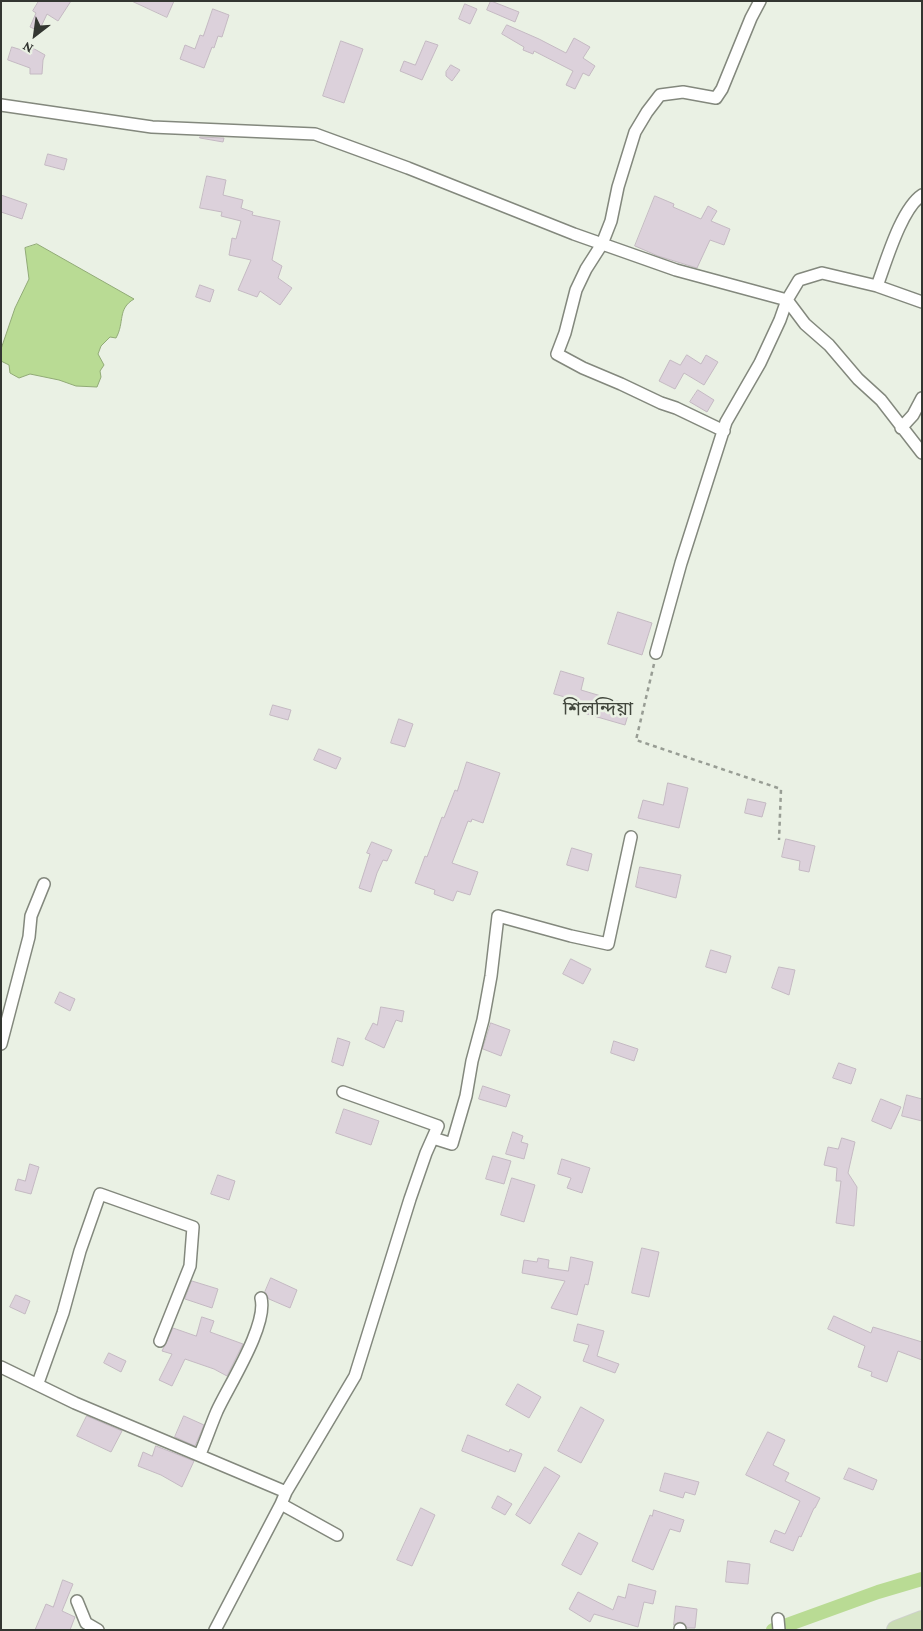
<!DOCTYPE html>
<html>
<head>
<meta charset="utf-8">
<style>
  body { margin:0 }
  #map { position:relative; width:923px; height:1631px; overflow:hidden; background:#eaf1e4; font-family:"Crimson Pro",serif }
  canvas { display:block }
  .frame { position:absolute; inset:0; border:2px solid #333631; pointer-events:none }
  .north { position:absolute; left:10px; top:10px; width:50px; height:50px; -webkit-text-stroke:4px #eaf1e4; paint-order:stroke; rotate:210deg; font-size:14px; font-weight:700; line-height:20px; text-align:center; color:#333631 }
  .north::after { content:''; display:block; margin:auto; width:18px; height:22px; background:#333631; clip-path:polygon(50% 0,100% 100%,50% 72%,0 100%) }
</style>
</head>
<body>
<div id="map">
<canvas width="923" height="1631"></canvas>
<div class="frame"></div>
<div class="north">N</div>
</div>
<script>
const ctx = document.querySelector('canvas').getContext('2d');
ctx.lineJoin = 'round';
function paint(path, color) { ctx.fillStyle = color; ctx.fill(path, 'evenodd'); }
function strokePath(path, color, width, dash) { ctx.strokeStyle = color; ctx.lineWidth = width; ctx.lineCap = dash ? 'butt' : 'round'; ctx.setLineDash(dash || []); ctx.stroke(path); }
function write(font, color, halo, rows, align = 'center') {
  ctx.font = font + ' "Crimson Pro","Noto Sans Bengali",serif'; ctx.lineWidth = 5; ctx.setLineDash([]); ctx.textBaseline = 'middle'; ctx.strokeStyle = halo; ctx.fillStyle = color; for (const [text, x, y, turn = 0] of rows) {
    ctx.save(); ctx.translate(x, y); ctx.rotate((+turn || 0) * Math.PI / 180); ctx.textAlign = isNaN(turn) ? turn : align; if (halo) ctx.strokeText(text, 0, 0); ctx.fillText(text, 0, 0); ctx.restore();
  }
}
const water = new Path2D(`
  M37,244L134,299C117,309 125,322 116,338L110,337L101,346L98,354L104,365L100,371L101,377L97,387L76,386L59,380L30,374L19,378L10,373L9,365L1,361V349L15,308L29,279L25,248Z`);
paint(water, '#b9db94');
strokePath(water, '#91aa76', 1);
strokePath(new Path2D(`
  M773,1630L878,1592L922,1579`), '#b9db94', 14);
const building = new Path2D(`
  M39,1H71L58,21L47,14L39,31L30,27L36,13L33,11Z
  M132,1H174L167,17Z
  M491,1L519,12L515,22L487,10Z
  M465,4L477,9L470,24L459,19Z
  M213,9L229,15L222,37L218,36L214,48L212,47L204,68L180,59L185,45L195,49L200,35L203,36Z
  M507,25L539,39L566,53L574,38L590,47L583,58L595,66L589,76L583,73L575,89L566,85L573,71L534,51L533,54L523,50L524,47L502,34Z
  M341,41L363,49L344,103L323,96Z
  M426,41L438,45L422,80L400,71L404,61L415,65Z
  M12,47L28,52L31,47L45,55L43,60L42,74H30V68L8,60Z
  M451,65L460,70L452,81L446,76V72Z
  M200,137L224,138L223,142L200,138Z
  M48,154L67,159L64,170L45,165Z
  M207,176L226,180L223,195L243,200L241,208L253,212L252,215L280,221L272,260L282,266L278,278L292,288L280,305L260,291L257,297L238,290L251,260L229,255L232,238L236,239L241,221L221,216L222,212L200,208Z
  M1,195L27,204L22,219L1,212Z
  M655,196L674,204L673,207L701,219L708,206L717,211L711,221L730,229L724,245L710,240L697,268L658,256L635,246Z
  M200,285L214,290L210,302L196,297Z
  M687,355L701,364L706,355L718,362L704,385L684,373L675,389L659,381L670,360L680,365Z
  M698,390L714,400L707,412L690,402Z
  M618,612L652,623L642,655L608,644Z
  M561,671L584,678L581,690L631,705L625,725L580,712L583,702L554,694Z
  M273,705L291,710L288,720L270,715Z
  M399,719L413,724L405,747L391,743Z
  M319,749L341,758L336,769L314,760Z
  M467,762L500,773L483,823L472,819L471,822L468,821L452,863L478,872L470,895L457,891L453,901L434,894L435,890L415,883L425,856L427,857L442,817L444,818L455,790L457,791Z
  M668,783L688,788L679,828L638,818L643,800L663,805Z
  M748,799L766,803L762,817L745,813Z
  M786,839L815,846L809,872L799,870L800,861L782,857Z
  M372,842L392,850L387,861L383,860L377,873L371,892L359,888L370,854L367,853Z
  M572,848L592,854L588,871L567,865Z
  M640,867L681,875L676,898L636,887Z
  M711,950L731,956L726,973L706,967Z
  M571,959L591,969L583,984L563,974Z
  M779,967L795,970L789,995L772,988Z
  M60,992L75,999L70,1011L55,1003Z
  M381,1007L404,1011L402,1022L396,1020L384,1048L365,1039L373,1023L377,1025Z
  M491,1023L510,1030L501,1056L483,1049Z
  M338,1038L350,1042L343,1066L332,1062Z
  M614,1041L638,1049L634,1061L611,1053Z
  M839,1063L856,1069L851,1084L833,1078Z
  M483,1086L510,1095L506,1107L479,1099Z
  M907,1095L922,1099V1121L902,1116Z
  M881,1099L901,1107L891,1129L872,1121Z
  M344,1109L379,1121L371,1145L336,1133Z
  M513,1132L523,1136L521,1142L528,1144L524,1159L506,1154Z
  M842,1138L855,1142L848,1173L857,1187L854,1226L836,1223L841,1181H836L837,1168L824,1165L828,1147L838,1149Z
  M493,1156L511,1161L504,1184L486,1179Z
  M562,1159L590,1168L582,1193L567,1188L571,1178L558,1174Z
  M30,1164L39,1167L31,1194L15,1190L18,1179L25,1181Z
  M218,1175L235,1181L229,1200L211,1194Z
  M512,1178L535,1185L524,1222L501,1215Z
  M642,1248L659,1252L649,1297L632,1293Z
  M571,1257L593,1262L588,1285L585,1284L577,1315L551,1308L565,1281L522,1273L524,1260L537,1262L538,1258L549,1260L548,1268L568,1271Z
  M271,1278L297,1290L290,1308L269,1299L265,1292Z
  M192,1281L218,1289L212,1308L185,1299Z
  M16,1295L30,1301L25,1314L10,1307Z
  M834,1316L871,1333L873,1327L922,1342V1360L898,1351L887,1382L871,1376L872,1372L858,1367L865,1346L828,1329Z
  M202,1317L214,1321L210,1332L243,1344L227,1376L214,1369L185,1359L172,1386L159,1380L172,1354L162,1351L173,1328L196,1336Z
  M578,1324L604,1331L597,1356L619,1364L615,1373L583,1361L589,1345L574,1341Z
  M109,1353L126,1361L121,1372L104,1363Z
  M518,1384L541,1397L529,1418L506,1405Z
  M581,1407L604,1420L581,1463L558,1451Z
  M87,1416L122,1431L111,1452L77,1436Z
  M184,1416L204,1425L195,1446L175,1437Z
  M768,1432L785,1440L773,1465L789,1473L785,1481L820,1498L815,1508H814L801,1537L799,1536L793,1551L770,1542L775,1530L785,1534L800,1501L746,1475Z
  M468,1435L509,1452L510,1449L522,1454L515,1472L462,1451Z
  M156,1446L194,1461L182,1487L161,1475L138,1466L143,1452L152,1456Z
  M545,1467L560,1476L530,1524L516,1515Z
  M849,1468L877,1480L873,1490L844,1479Z
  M665,1473L699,1482L695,1495L685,1492L683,1498L660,1491Z
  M498,1496L512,1504L505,1515L492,1508Z
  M421,1508L435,1515L412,1566L397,1560Z
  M654,1510L684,1520L680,1532L670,1529L653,1570L632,1561L650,1515L652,1516Z
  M579,1533L598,1543L581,1575L562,1565Z
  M728,1561L750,1564L748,1584L726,1582Z
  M63,1580L73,1584L62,1611L75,1617L70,1630H35L46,1604L53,1607Z
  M629,1584L656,1591L653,1604L644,1602L638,1627L594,1614L590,1622L569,1609L578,1592L613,1610L618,1596L625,1598Z
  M676,1606L697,1609L695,1628H687L684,1623L680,1622L674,1625Z`);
paint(building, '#dcd1db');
strokePath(building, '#c4b9c2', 1);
const minor = new Path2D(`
  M1,105L152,127L315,134L408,168L574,234L676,270L787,300L780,320L760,363L726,422L681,563L656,653
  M877,286C886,262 901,209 922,195
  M922,302L877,286L822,273L799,280L787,300L805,324L829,345L858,379L881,400L922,453
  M901,428L913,415L922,398
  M724,431L676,408L661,403L621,384L583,368L557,354L565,333L576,290L586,269L602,244L611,221L618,187L635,132L647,112L660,95L683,92L716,98L722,89L751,18L760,1
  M1,1044L29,937L31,916L44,884
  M433,1138L452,1144L466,1096L472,1061L483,1020L491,976L498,916L571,936L608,944L631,837
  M1,1367L75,1403L286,1492
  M38,1383L63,1313L80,1251L100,1194L193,1227L190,1266L160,1341
  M200,1454C206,1440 211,1425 217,1411C229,1385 268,1325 261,1298
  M281,1504L337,1535
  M77,1601L86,1623L98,1630
  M778,1619L779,1630
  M680,1629V1630
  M215,1630L281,1504L286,1492L355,1376L410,1199L426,1153L438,1126L343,1092`);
const primary = new Path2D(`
  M896,1630L922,1620`);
strokePath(minor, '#83887d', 14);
strokePath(primary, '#cecfce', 20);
strokePath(new Path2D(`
  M654,664L636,740L781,789L779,840`), '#989d94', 2.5, [4, 4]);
strokePath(minor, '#fff', 11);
strokePath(primary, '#c9dcb3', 18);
write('19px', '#42473d', '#eaf1e4', [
  ["শিলন্দিয়া",598,709]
]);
</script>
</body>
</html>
